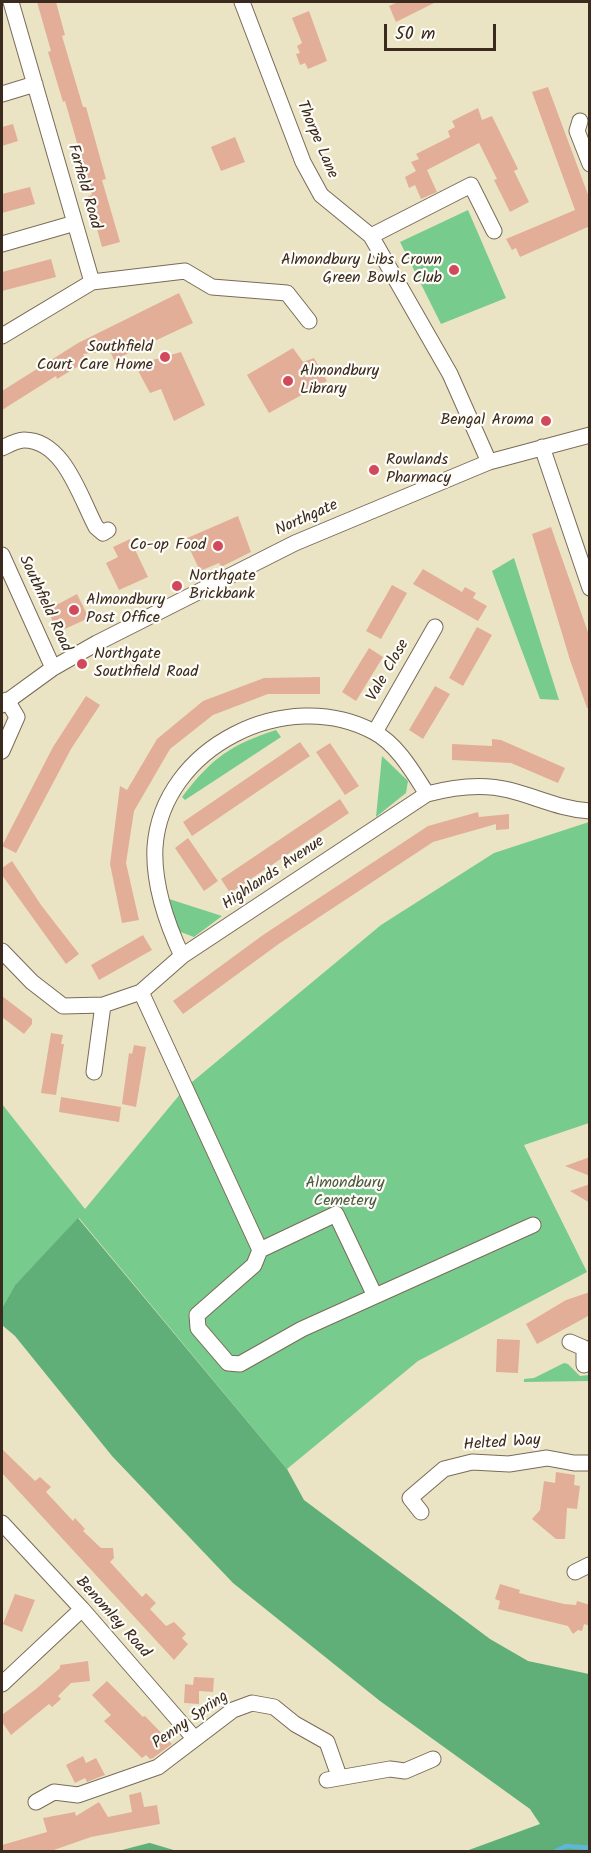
<!DOCTYPE html>
<html>
<head>
<meta charset="utf-8">
<style>
  body { margin:0 }
  #map { position:relative; width:591px; height:1853px; overflow:hidden; background:#ebe4c4; font-family:Kalam,sans-serif }
  canvas { display:block }
  .frame { position:absolute; inset:0; border:3px solid #3b2a1e; pointer-events:none }
  .scale { position:absolute; left:384px; top:24px; width:112px; height:27px; box-sizing:border-box; border:3px solid #3b2a1e; border-top:0; padding-left:8px; font-size:18px; line-height:21px; white-space:nowrap; color:#3b2a1e; -webkit-text-stroke:4px #fdfcf7; paint-order:stroke }
</style>
</head>
<body>
<div id="map">
<canvas width="591" height="1853"></canvas>
<div class="frame"></div>
<div class="scale">50 m</div>
</div>
<script>
const ctx = document.querySelector('canvas').getContext('2d');
ctx.lineJoin = 'round';
function paint(path, color) { ctx.fillStyle = color; ctx.fill(path, 'evenodd'); }
function strokePath(path, color, width, dash) { ctx.strokeStyle = color; ctx.lineWidth = width; ctx.lineCap = dash ? 'butt' : 'round'; ctx.setLineDash(dash || []); ctx.stroke(path); }
function write(font, color, halo, rows, align = 'center') {
  ctx.font = font + ' Kalam,sans-serif'; ctx.lineWidth = 4.5; ctx.setLineDash([]); ctx.textBaseline = 'middle'; ctx.strokeStyle = halo; ctx.fillStyle = color; for (const [text, x, y, turn = 0] of rows) {
    ctx.save(); ctx.translate(x, y); ctx.rotate((+turn || 0) * Math.PI / 180); ctx.textAlign = isNaN(turn) ? turn : align; if (halo) ctx.strokeText(text, 0, 0); ctx.fillText(text, 0, 0); ctx.restore();
  }
}
paint(new Path2D(`
  M468,210L506,298L441,324L400,242Z
  M514,558L559,700L540,699L492,571Z
  M276,730L281,737L185,800L182,797C212,758 230,745 276,730Z
  M382,756L408,781L406,793L376,817Z
  M589,822V1123L524,1145L587,1272L418,1361L287,1469L79,1218L15,1285L2,1308V1104L85,1209L186,1087L381,925L494,853Z
  M166,898L222,916L194,937L178,931Z
  M564,1363L568,1364L580,1376L589,1375V1381L524,1382V1379L534,1378Z`), '#77cb8d');
paint(new Path2D(`
  M78,1218L287,1469L304,1500L490,1639L528,1661L589,1674V1851H466L540,1824L530,1809L380,1701L233,1583L112,1456L15,1336L2,1325V1308L15,1285Z
  M150,1843L177,1851H118L149,1843Z`), '#61af78');
strokePath(new Path2D(`
  M554,1852L566,1846L590,1848`), '#5fb5dc', 4.5);
paint(new Path2D(`
  M37,2H56L65,35L62,36L83,107H86L106,179L102,180L120,242L102,247L88,196L92,195L65,101L63,102L48,52L51,51Z
  M398,2H436L396,22L389,6Z
  M309,11L327,61L308,69L305,63L300,65L296,54L300,53L297,46L302,43L292,18Z
  M548,87L590,200V226L520,257L516,248L512,250L506,239L575,210L532,92Z
  M478,108L482,120L492,116L518,169L514,171L529,202L510,212L494,180L497,179L479,143L427,170L437,192L430,195L421,199L415,185L409,188L405,177L416,171L411,162L419,159L416,154L450,137L448,131L455,127L452,121Z
  M13,124L18,141L2,146V127Z
  M235,137L245,162L221,171L211,147Z
  M30,187L35,204L2,213V194Z
  M51,259L56,277L2,291V272Z
  M179,293L193,323L114,360L110,351L83,354L87,361L57,379L56,376L2,410V391L78,343Z
  M293,348L303,362L314,358L327,381L269,413L247,375Z
  M181,352L205,405L174,421L161,389L150,393L135,365Z
  M238,516L251,552L221,567L219,563L200,571L185,539Z
  M551,527L590,638V708H587L570,660L532,534Z
  M130,539L148,577L119,590L106,563L118,557L113,547Z
  M423,569L462,592L465,587L476,593L473,598L487,606L478,621L413,584Z
  M392,585L407,593L381,639L366,631Z
  M77,594L89,618L58,632L47,610Z
  M477,627L492,635L463,686L449,678Z
  M369,648L383,657L356,701L342,692Z
  M320,677V694H268L213,715L170,749L134,811L126,863L139,920L122,923L110,864L120,786L127,790L157,739L203,701L264,678Z
  M435,686L450,694L423,739L409,730Z
  M86,696L100,705L71,749L16,853L2,846L53,747Z
  M492,739L501,740L565,768L558,783L511,763L452,760V744L492,746Z
  M300,742L310,756L192,836L183,822Z
  M330,743L359,786L345,795L316,752Z
  M340,799L349,813L230,893L221,879Z
  M478,812L479,817L509,814V829L496,830V824L433,842L280,943L183,1014L173,1001L263,935L428,826Z
  M188,838L218,881L204,891L175,848Z
  M12,861L41,905L79,954L66,964L2,875V868Z
  M143,935L152,950L99,980L91,965Z
  M2,996L32,1019V1024L24,1034L2,1017Z
  M51,1033L63,1035L61,1044H64L56,1095L41,1093Z
  M134,1045L146,1047L136,1107L122,1104L129,1053L132,1054Z
  M61,1097L121,1107L119,1122L59,1112Z
  M590,1157V1176L565,1166Z
  M590,1184V1203L570,1191Z
  M590,1292V1315L537,1344L526,1324L566,1300Z
  M497,1339L520,1340L518,1373L496,1372Z
  M2,1449L35,1481L40,1477L51,1487L46,1492L73,1521L75,1518L85,1529L83,1531L101,1548H113L114,1558L110,1562L142,1597L146,1593L156,1603L150,1609L166,1626L174,1622L186,1634L182,1638L188,1644L174,1660L2,1473Z
  M556,1472L575,1475L574,1485L580,1486L577,1509L567,1508L565,1539H556L532,1519L540,1510L544,1481L555,1483Z
  M500,1584L520,1590L519,1593L564,1604L576,1605L577,1601L590,1605V1626L584,1624L582,1631L578,1630L573,1634L568,1626L498,1609L500,1601L495,1599Z
  M15,1594L35,1600L22,1632L3,1624Z
  M88,1661L90,1681L71,1683L58,1696L61,1699L52,1707L49,1704L11,1735L2,1722V1715L36,1689L60,1668V1665Z
  M194,1677L214,1678L213,1692L199,1691V1704L184,1703L185,1684L193,1685Z
  M107,1681L143,1717L145,1716L172,1744L153,1758L150,1759L146,1755L142,1758L104,1721L111,1715L92,1695Z
  M83,1756L86,1763L96,1758L105,1775L87,1782L85,1778L75,1783L66,1765Z
  M141,1792L144,1807L157,1805L160,1824L91,1837L51,1851H2V1845L47,1832L43,1818L75,1812L76,1816L99,1802L108,1817L132,1812L129,1795Z`), '#e2ae98');
const minor = new Path2D(`
  M242,2L303,162L321,195L371,236L450,374L489,462
  M2,94L35,84
  M580,121L577,131L590,164
  M371,236L471,185L494,231
  M2,244L75,223
  M92,282L185,271L212,287L287,293L309,321
  M2,336L92,282L11,2
  M542,447L590,588
  M2,448C8,445 17,440 24,440C64,440 80,497 96,527L103,533L108,530
  M2,555L53,668
  M2,705L53,668L97,643L295,543L489,462L590,435
  M375,732L435,627
  M2,751L17,717L7,700
  M2,951L32,982L63,1006L103,1005L141,992L182,956L427,794C453,787 482,783 509,790C537,797 560,809 590,811
  M182,956C166,922 153,885 155,847C162,747 287,685 374,732C397,744 413,772 427,794
  M141,992L260,1250L336,1214L375,1296
  M94,1072L103,1005
  M260,1250L254,1265L197,1315L198,1328L228,1363L240,1364L302,1329L533,1225
  M570,1342L584,1348
  M584,1365V1348
  M421,1512L410,1498L444,1469L472,1462L509,1464L547,1458L574,1463H590
  M2,1523L82,1609L194,1738
  M575,1572L589,1565
  M2,1684L82,1609
  M327,1780L390,1769L405,1771L433,1759
  M36,1802L54,1792L78,1795L158,1767L233,1710L252,1703L274,1707L295,1724L327,1742L339,1776`);
strokePath(minor, '#796b58', 17);
strokePath(minor, '#fff', 15);
for (const [x, y, r, color] of [
  [454,270,6,"#d1495b"],
  [165,357,6,"#d1495b"],
  [288,381,6,"#d1495b"],
  [546,421,6,"#d1495b"],
  [374,470,6,"#d1495b"],
  [218,546,6,"#d1495b"],
  [177,586,6,"#d1495b"],
  [74,610,6,"#d1495b"],
  [82,664,6,"#d1495b"]
]) { const dot = new Path2D(); dot.arc(x, y, r, 0, 2 * Math.PI); ctx.fillStyle = color; ctx.fill(dot); strokePath(dot, '#fdfcf7', 2); }
write('16px', '#3b2a1e', '#fdfcf7', [
  ["Thorpe Lane",316,140,67],
  ["Farfield Road",83,187,74],
  ["Northgate",307,519,-24],
  ["Southfield Road",44,604,65],
  ["Vale Close",389,671,-60],
  ["Highlands Avenue",274,874,-34],
  ["Helted Way",502,1444,-4],
  ["Benomley Road",112,1618,48],
  ["Penny Spring",191,1721,-35]
]);
write('16px', '#3b2a1e', '#fdfcf7', [
  ["Almondbury Libs Crown",442,261,"right"],
  ["Green Bowls Club",442,279,"right"],
  ["Southfield",153,348,"right"],
  ["Court Care Home",153,366,"right"],
  ["Almondbury",300,372],
  ["Library",300,390],
  ["Bengal Aroma",534,421,"right"],
  ["Rowlands",386,461],
  ["Pharmacy",386,479],
  ["Co-op Food",206,546,"right"],
  ["Northgate",189,577],
  ["Brickbank",189,595],
  ["Almondbury",86,601],
  ["Post Office",86,619],
  ["Northgate",94,655],
  ["Southfield Road",94,673]
], 'left');
write('16px', '#4d5a3f', '#fdfcf7', [
  ["Almondbury",345,1184],
  ["Cemetery",345,1202]
]);
</script>
</body>
</html>
